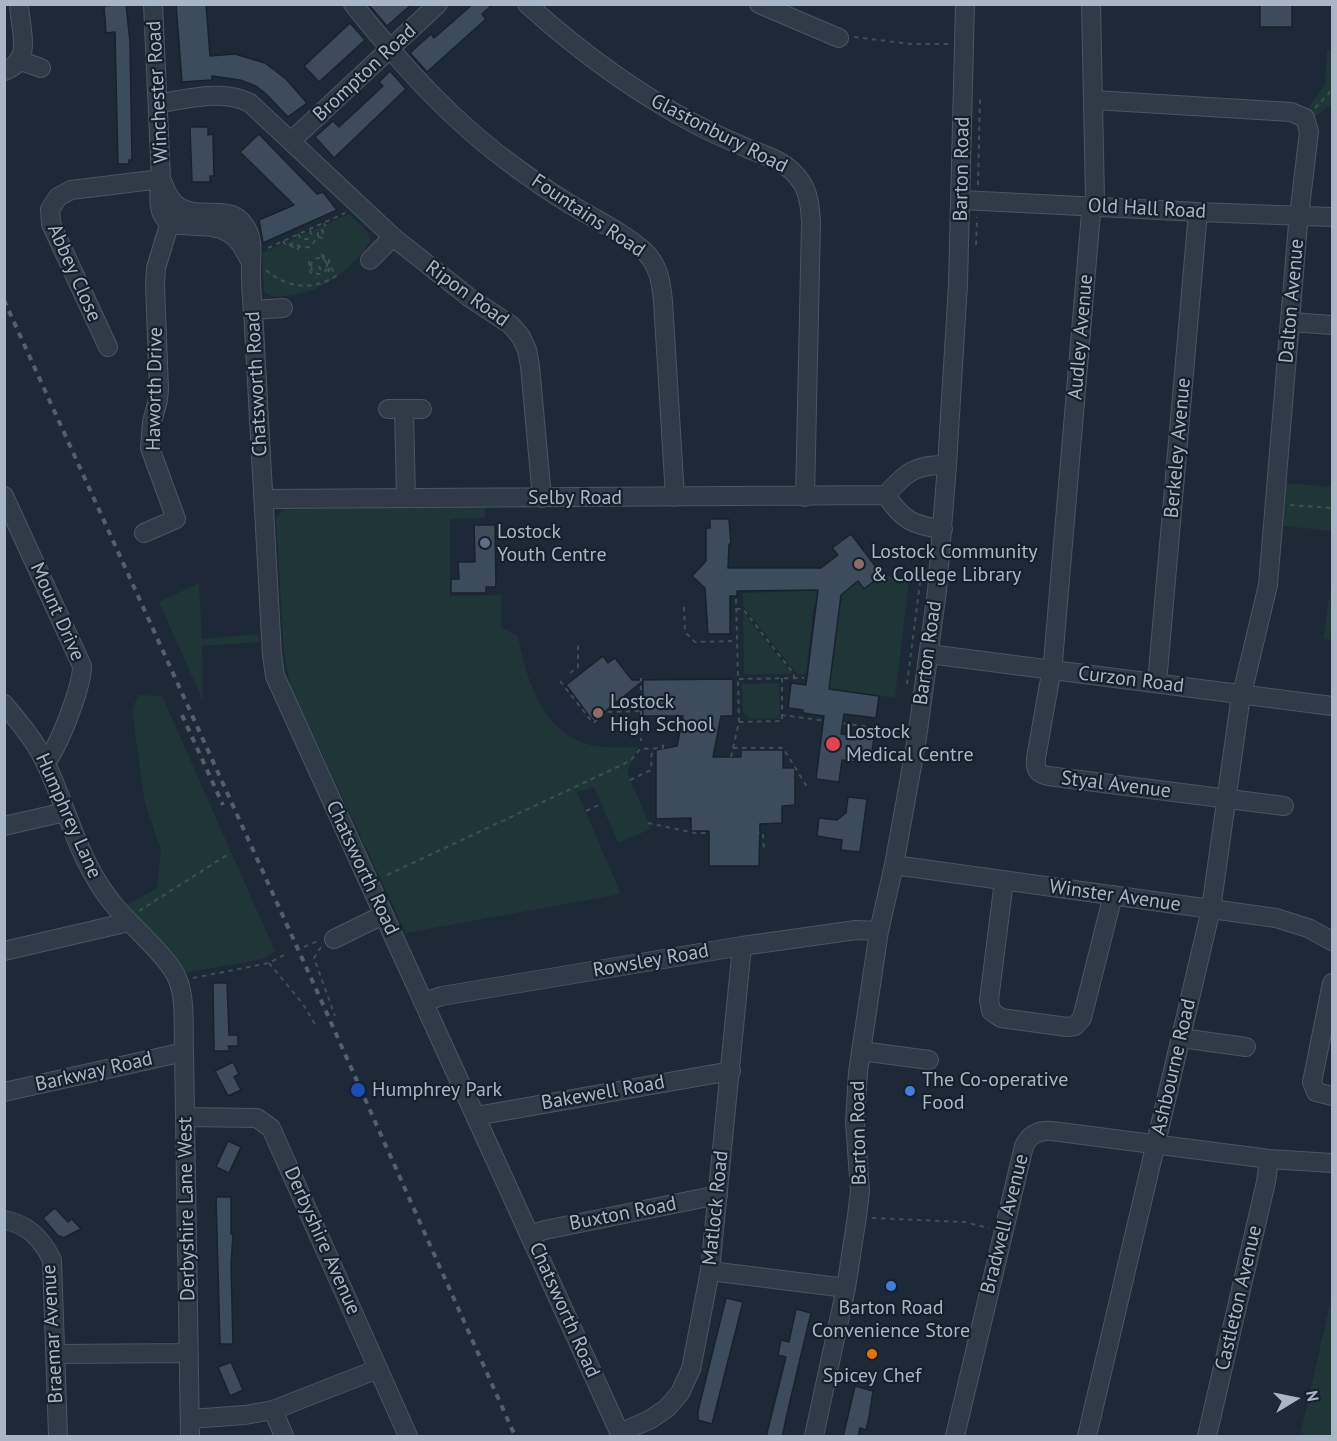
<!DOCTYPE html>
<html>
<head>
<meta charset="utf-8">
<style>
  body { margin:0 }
  #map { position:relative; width:1337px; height:1441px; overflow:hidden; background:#1d2936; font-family:"PT Sans",sans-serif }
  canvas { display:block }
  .frame { position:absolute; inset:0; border:6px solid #a9b6c5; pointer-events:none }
  .north { position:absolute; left:1265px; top:1369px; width:60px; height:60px; -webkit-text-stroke:4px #16202b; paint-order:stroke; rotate:80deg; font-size:16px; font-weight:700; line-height:24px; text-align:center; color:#a9b6c5 }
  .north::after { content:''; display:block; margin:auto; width:21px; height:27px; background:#a9b6c5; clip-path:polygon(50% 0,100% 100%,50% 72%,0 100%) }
</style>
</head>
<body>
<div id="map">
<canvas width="1337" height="1441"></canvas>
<div class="frame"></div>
<div class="north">N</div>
</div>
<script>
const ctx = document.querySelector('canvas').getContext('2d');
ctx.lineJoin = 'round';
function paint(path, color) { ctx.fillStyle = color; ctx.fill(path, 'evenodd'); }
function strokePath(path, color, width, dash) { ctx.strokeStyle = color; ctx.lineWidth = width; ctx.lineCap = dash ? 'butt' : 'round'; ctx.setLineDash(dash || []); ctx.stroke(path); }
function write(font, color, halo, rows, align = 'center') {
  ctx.font = font + ' "PT Sans",sans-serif'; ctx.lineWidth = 4.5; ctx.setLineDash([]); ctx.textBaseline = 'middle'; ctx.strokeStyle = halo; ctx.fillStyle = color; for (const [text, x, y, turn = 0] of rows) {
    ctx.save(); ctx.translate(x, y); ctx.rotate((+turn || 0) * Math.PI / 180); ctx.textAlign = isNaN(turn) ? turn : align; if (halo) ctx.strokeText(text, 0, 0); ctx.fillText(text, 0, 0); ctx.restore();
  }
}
paint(new Path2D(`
  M1327,50L1332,51V104L1314,117L1307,110L1325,84Z
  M349,214L368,233L371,240C352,270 322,293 286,296C277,297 269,298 264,291L262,253Z
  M1286,483L1332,487V531L1283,526Z
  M286,507H485V518L450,519V596L501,595V627L518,636C525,676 543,732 587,744C603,749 621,747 638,747L627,772L651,829L618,843L594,787L577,792L621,894L406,933L290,685L284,652L276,519Z
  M882,575L909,581L895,698L829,689L841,595L858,581L864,589Z
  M1332,579V640L1323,639Z
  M199,583L202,639L258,634L259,642L202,646L203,701L159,602Z
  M806,584H813L824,599L823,605L814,604L806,674H797L743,606V593L806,591Z
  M743,612L792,674H744Z
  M779,683L780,718L750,719L743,712L742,684Z
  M138,695L162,696L275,951L263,959L185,973L127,905L157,888L161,850L145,804L132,710Z
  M1332,1295V1436H1300Z`), '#1f3637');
const building = new Path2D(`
  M126,4L130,42L132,160H129V164H118L115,32L106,33L104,6Z
  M176,4H206L210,56L235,54L265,63L286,79L307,103L288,117L266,94L256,86L240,80L212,76V80L182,82Z
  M368,4H412L387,26Z
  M473,4H493L482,14L486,19L427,72L410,53L431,34L434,38Z
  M1260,4H1292V27H1260Z
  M350,23L365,40L319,82L304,66Z
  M390,71L406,89L334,158L315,137L333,121L339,127L383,86L379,82Z
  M190,127H208V135L213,134L214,176H210V182H192Z
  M259,134L317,194L323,192L337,210L263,243L259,220L294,205L240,152Z
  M710,519H729L731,545L729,544L728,568H821L838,555L832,548L851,534L882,575L864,589L858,581L841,595L829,689L879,696L876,718L844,714L841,734L874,738L871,758L855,756V762L842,760L839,782L816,779L824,716L803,713V710L788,708L791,683L806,685L818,590L737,591V596H730V634H708L705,588L692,576L706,561V528H710Z
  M474,525H495L496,587H486V593H451V579H459L458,562H475Z
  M603,656L608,663L615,658L632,680L733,679V716H721L713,757H741V750H783V768H795V805L782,806V823L760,824L759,866H709V831H691V818L656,819V750L677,746L683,716H643V681L593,721L566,685Z
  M848,797L867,799L860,852L841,850L842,840L817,836L819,818L837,820L846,813Z
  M213,983H227L229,1035H238V1046H228L230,1051H214Z
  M233,1062L239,1074L234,1077L241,1090L228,1096L215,1071Z
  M228,1141L241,1147L229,1173L216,1167Z
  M216,1197H231V1234H233L231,1265L233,1344H220Z
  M55,1208L68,1222L72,1219L81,1229L63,1238L61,1236L59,1237L43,1218Z
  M726,1298L743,1302L712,1424L698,1420V1411Z
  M796,1309L811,1313L791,1397L782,1437H766L786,1357L778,1355L781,1340L789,1342Z
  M231,1362L243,1390L230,1396L218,1367Z
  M855,1386L873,1391L869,1417L866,1430L860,1428L858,1437H843Z`);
paint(building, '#3d4c5c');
strokePath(building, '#18222d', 1.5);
const minor = new Path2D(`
  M153,4L161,179C149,249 196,213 229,233C239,239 244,249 249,259
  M353,4C402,65 453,123 518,169C536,182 555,196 575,207C598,221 624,233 644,251C659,265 661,282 663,301L675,497
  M527,4C579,51 633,91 695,124C712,133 731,141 749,149C764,155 781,160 793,172C808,186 810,203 811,222L805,497
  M759,4L839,38
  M1091,4L1095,200L1091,213L1053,662L1036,758C1035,769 1037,774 1048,776L1284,806
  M21,61L41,68
  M4,71C34,61 20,30 19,4
  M159,103C189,99 223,89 250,103L393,237L470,298L511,325L521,337L527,350L530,366L542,498
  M291,141L438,4
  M161,179C166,190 170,203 181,208C205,221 235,199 249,234C253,244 251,254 251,265C250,286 253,307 254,328C260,437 266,546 272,655L275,676L621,1436
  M962,200L1198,212L1332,217
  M370,260L393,237
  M253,310L283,308
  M1291,322L1332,325
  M108,347L51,224L50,209L58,197L71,190L161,179
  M388,409H422
  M404,409L406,498
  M4,496L82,666C82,687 59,746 46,762
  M263,499L886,495
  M943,529C914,526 902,520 886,495C906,472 916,464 947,465
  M144,533L176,519L150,448L152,422L158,400L159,389L155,285L156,268L170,222
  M929,654L1332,706
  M1157,683L1198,212
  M4,704C20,723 36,742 46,764C69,812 76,855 110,900C127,923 168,955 178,980C186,1001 183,1030 184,1052L190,1436
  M4,826L65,812
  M894,865L1276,918L1308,928L1332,941
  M1004,881L989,1000L991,1011L1001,1018L1067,1027L1075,1026L1082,1018L1113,895
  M334,939L383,915
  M4,951L129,922
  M1332,983L1312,1082L1316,1092L1332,1096
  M423,1002L442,996L742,946L856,930L879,931
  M1181,1038L1246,1047
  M861,1051L929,1060
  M4,1092L184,1052
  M476,1116L731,1071
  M185,1117L257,1118L271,1128L408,1436
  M4,1220C28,1224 42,1239 52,1260L58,1436
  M529,1235L545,1230L718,1195
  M710,1271L846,1288
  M56,1354L189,1353
  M273,1410L284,1436
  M190,1419L245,1415L273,1410L378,1369
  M620,1433L651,1419L667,1408L680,1393L691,1369L710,1271L742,946
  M814,1436L846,1288L857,1216L860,1191L855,1122L858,1072L879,931L894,865L917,738L937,591L947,465L958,284L965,4
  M955,1436L1024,1146C1030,1134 1039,1130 1052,1131L1269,1159L1332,1163
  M1087,1436L1211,909L1240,702L1268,585L1298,224L1309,132L1305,118L1291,112L1094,100
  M1207,1436L1266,1182L1269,1159`);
strokePath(minor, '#4b5662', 20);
strokePath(new Path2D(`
  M854,37L911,44H949
  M1315,108L1332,90
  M978,185L980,97
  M298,234L301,239H308L311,234L310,229
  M318,237V231L323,230
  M283,241L286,246L294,243L302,248L310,247L318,237L323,238V230L326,228L324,223
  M290,245L297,250L299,247
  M976,245L977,217
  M268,248L345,213
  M321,254L329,260V271H327V261L320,255Z
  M311 266a8 8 0 1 1 16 0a8 8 0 1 1-16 0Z
  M309,261L310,272L316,277
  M319,266L322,273
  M266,270C287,288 312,291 336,276L331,267
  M1290,505L1332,508
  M736,599L738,679L804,678
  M684,607L685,632L695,642L737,641
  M736,609H743L794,674V678
  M570,673L578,667V645
  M782,678V715L870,727L876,732L900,737L901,734
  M560,681L593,723L607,712L641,711V678
  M907,684L922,567
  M641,711V741
  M739,722L782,721V715
  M733,748H783L809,790
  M731,757L739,722L738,679
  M630,780L651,770L652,748
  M586,811L601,804
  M648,823L695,833H763L764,851
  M387,875L624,764L632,759L640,749L663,748V740
  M139,911L227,855
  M304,947L318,941
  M321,947L314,958L335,1016
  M269,963L303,1004L316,1026
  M193,978L269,963L286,954
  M872,1218L964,1222L989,1228`), '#395252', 2, [4.5, 4.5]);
strokePath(minor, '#303b47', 18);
strokePath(new Path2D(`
  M4,300L321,1000L515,1436
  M182,715L223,805`), '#515f6e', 4, [6, 6]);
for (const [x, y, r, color] of [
  [485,543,6,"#5c6f8a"],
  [859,564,6,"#8d6e63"],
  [598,713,6,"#8d6e63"],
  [833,744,8,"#e0444e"],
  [358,1090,8,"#1a4fb4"],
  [910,1091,6,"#3f7fe0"],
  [891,1286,6,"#3f7fe0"],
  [872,1354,6,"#e8710a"]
]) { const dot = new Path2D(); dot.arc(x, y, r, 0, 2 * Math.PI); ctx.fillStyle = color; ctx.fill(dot); strokePath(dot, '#16202b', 2); }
write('20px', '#a9b6c5', '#16202b', [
  ["Brompton Road",365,73,-43],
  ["Winchester Road",158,92,-93],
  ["Glastonbury Road",719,134,27],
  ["Barton Road",962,169,-89],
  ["Old Hall Road",1147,209,3],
  ["Fountains Road",588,216,34],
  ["Abbey Close",74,273,66],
  ["Ripon Road",467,294,36],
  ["Dalton Avenue",1292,301,-85],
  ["Audley Avenue",1081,337,-85],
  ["Chatsworth Road",257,384,-93],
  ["Haworth Drive",155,389,-89],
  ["Berkeley Avenue",1178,448,-85],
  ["Selby Road",575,498],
  ["Mount Drive",57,612,66],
  ["Barton Road",928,653,-82],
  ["Curzon Road",1131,680,7],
  ["Styal Avenue",1116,785,7],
  ["Humphrey Lane",68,816,66],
  ["Chatsworth Road",362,868,65],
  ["Winster Avenue",1115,896,8],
  ["Rowsley Road",651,961,-10],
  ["Ashbourne Road",1174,1067,-77],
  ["Barkway Road",94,1072,-13],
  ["Bakewell Road",603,1093,-10],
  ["Barton Road",859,1133,-91],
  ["Matlock Road",716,1208,-84],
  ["Derbyshire Lane West",187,1209,-91],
  ["Buxton Road",623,1214,-11],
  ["Bradwell Avenue",1005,1224,-76],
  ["Derbyshire Avenue",322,1241,66],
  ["Castleton Avenue",1239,1298,-77],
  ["Chatsworth Road",564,1310,66],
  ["Braemar Avenue",53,1334,-93]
]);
write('20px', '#a9b6c5', '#16202b', [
  ["Lostock",497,532],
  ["Youth Centre",497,555],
  ["Lostock Community",871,552],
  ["& College Library",871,575],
  ["Lostock",610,702],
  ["High School",610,725],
  ["Lostock",846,732],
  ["Medical Centre",846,755],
  ["The Co-operative",922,1080],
  ["Food",922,1103],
  ["Humphrey Park",372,1090],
  ["Barton Road",891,1308,"center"],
  ["Convenience Store",891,1331,"center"],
  ["Spicey Chef",872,1376,"center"]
], 'left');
</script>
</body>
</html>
